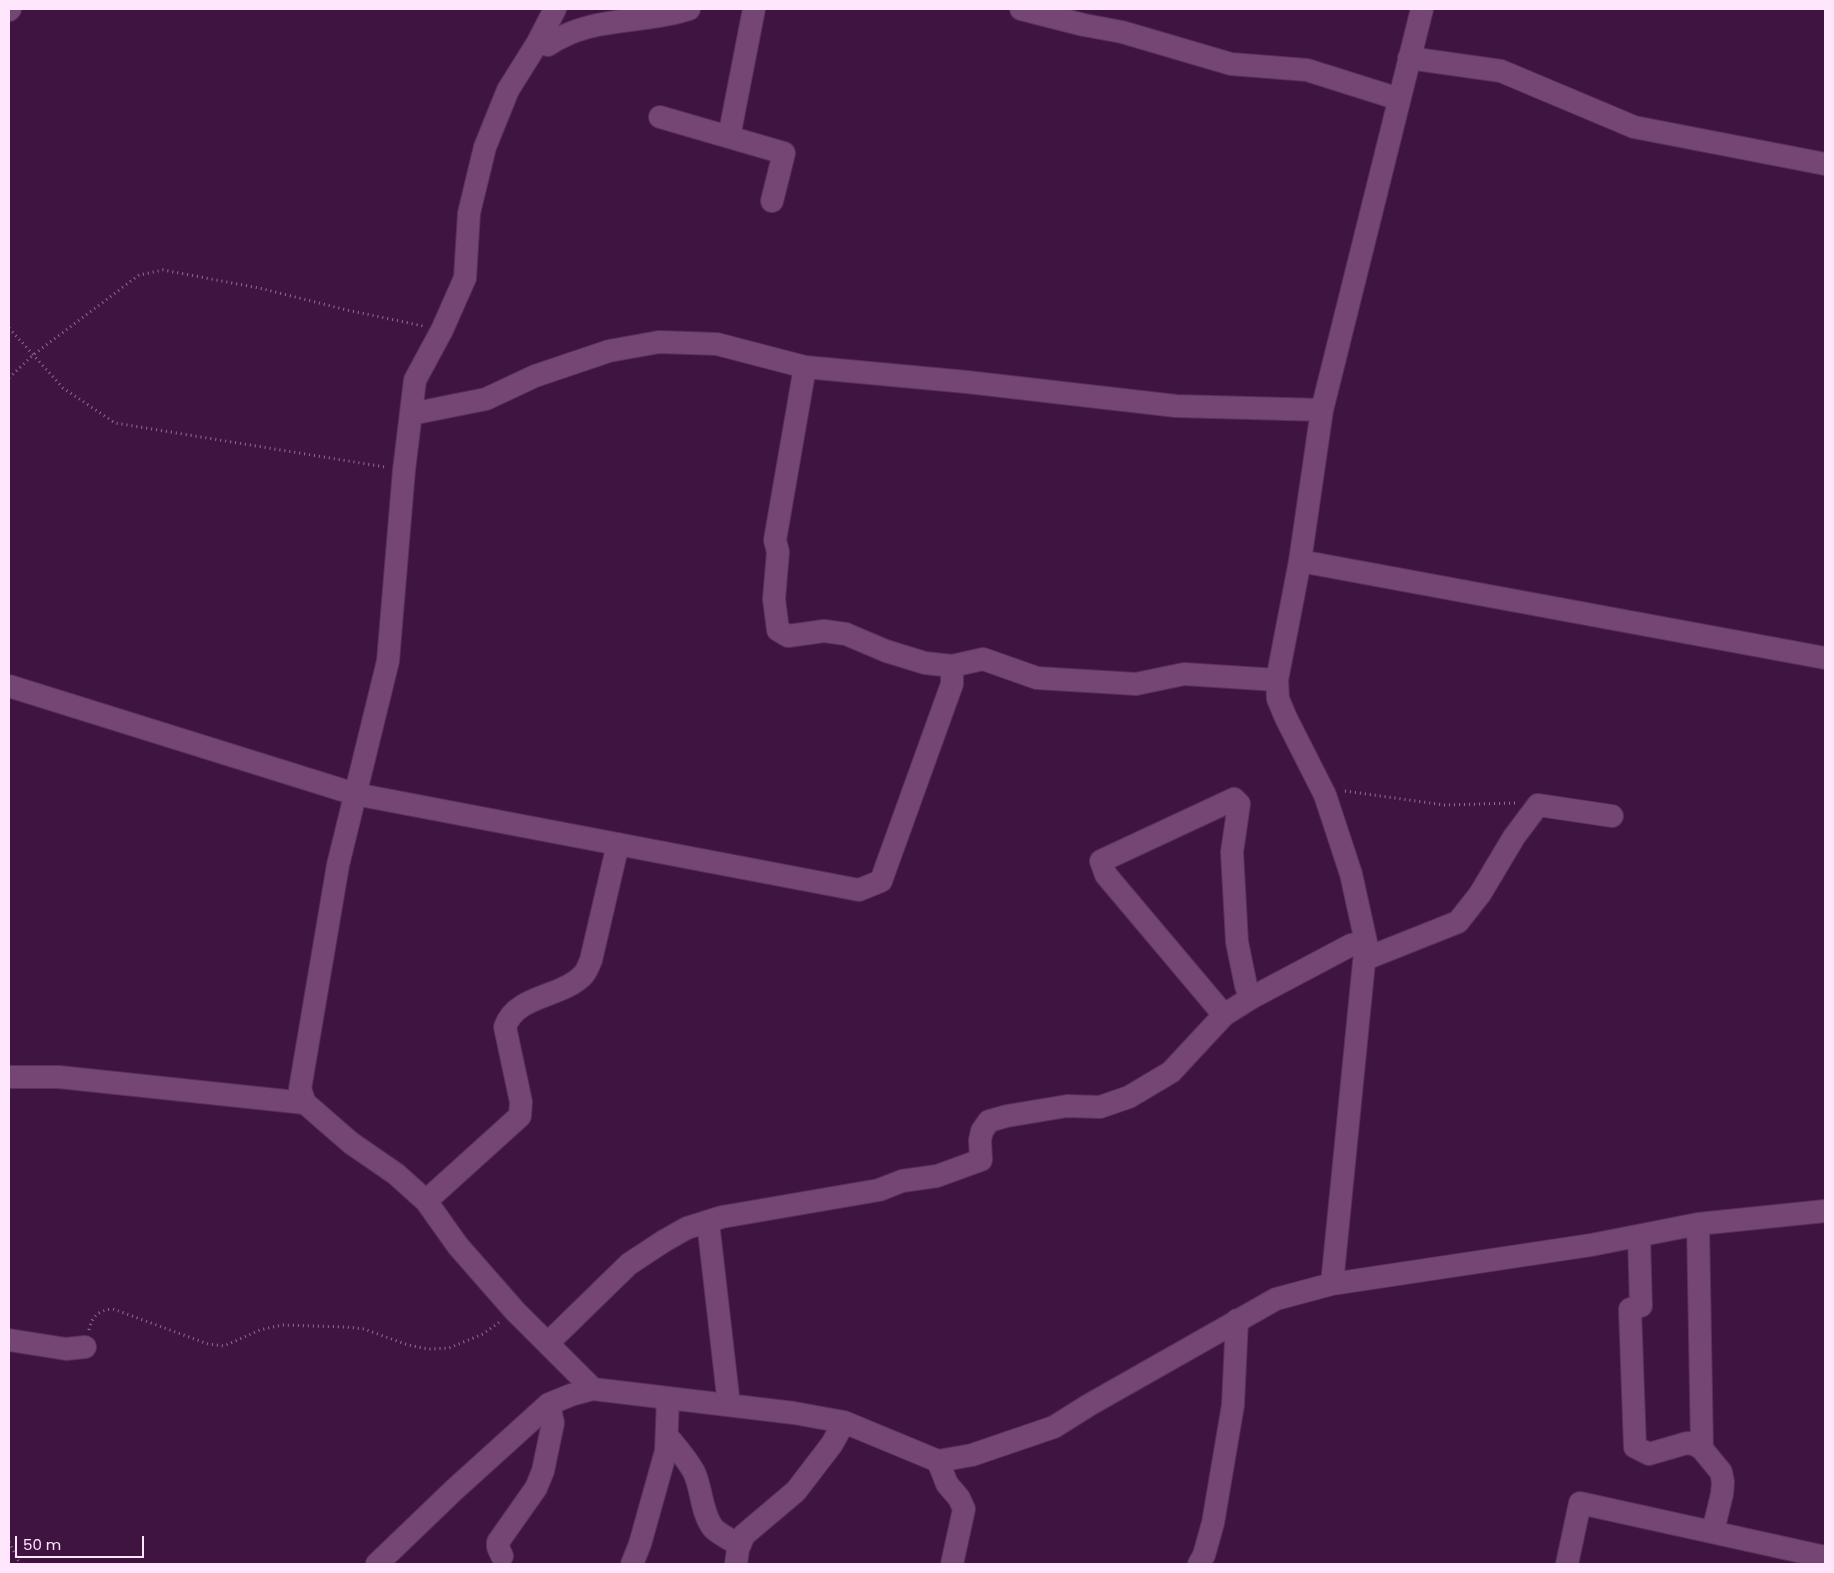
<!DOCTYPE html>
<html>
<head>
<meta charset="utf-8">
<style>
  body { margin:0 }
  #map { position:relative; width:1834px; height:1573px; overflow:hidden; background:#401440; font-family:Poppins,sans-serif }
  canvas { display:block }
  .frame { position:absolute; inset:0; border:10px solid #fee7fd; pointer-events:none }
  .scale { position:absolute; left:15px; top:1536px; width:129px; height:22px; box-sizing:border-box; border:2px solid #fee7fd; border-top:0; padding-left:6px; font-size:15px; line-height:18px; white-space:nowrap; color:#fee7fd; -webkit-text-stroke:4px #401440; paint-order:stroke }
</style>
</head>
<body>
<div id="map">
<canvas width="1834" height="1573"></canvas>
<div class="frame"></div>
<div class="scale">50 m</div>
</div>
<script>
const ctx = document.querySelector('canvas').getContext('2d');
ctx.lineJoin = 'round';
function strokePath(path, color, width, dash) { ctx.strokeStyle = color; ctx.lineWidth = width; ctx.lineCap = dash ? 'butt' : 'round'; ctx.setLineDash(dash || []); ctx.stroke(path); }
const minor = new Path2D(`
  M555,9L538,42L508,90L485,147L469,213L465,278L442,330L415,380L404,470L388,661L338,865L300,1089L305,1103L351,1143L396,1174L426,1201L458,1246L515,1311L593,1389
  M1021,9L1084,25L1122,32L1231,64L1307,70L1399,99
  M9,10L10,9
  M538,42L548,45C592,15 640,25 689,9
  M1409,58L1501,71L1634,127L1825,164
  M660,117L784,153L772,201
  M729,137L754,9
  M805,367L775,540L778,552L774,599L778,630L788,636L824,631L846,634L886,651L925,663L952,666
  M411,414L486,399L535,376L609,351L659,342L717,344L805,367L967,382L1176,406L1322,410
  M1300,561L1825,658
  M9,686L355,794L859,890L881,881L952,684V666L983,659L1037,678L1136,684L1184,674L1277,680
  M1365,959L1458,922L1480,894L1514,837L1538,805L1612,816
  M1224,1015L1106,875L1101,861L1234,799L1239,804L1232,852L1237,942L1246,986L1251,998
  M9,1077H59L305,1103
  M426,1201L520,1116L521,1102L505,1027C516,994 563,998 584,974C587,970 589,965 591,960L618,844
  M708,1222L729,1405
  M1698,1224L1702,1449
  M1639,1236L1641,1306L1630,1309L1635,1447L1649,1454L1687,1443L1694,1444L1702,1449L1721,1472L1723,1482L1722,1494L1713,1531
  M1332,1284L1366,942L1351,874L1325,795L1286,718L1278,699L1277,680L1300,561L1322,410L1422,9
  M9,1340L66,1349L85,1347
  M548,1343L629,1264L664,1241L687,1228L722,1217L879,1190L902,1181L937,1176L981,1160L980,1140L982,1131L989,1121L1007,1116L1067,1106L1100,1107L1129,1097L1171,1072L1224,1015L1251,998L1351,945L1366,942
  M668,1437C677,1448 687,1459 694,1472C702,1489 701,1512 713,1528C720,1535 731,1540 740,1545
  M938,1461L947,1484L959,1498L964,1509L952,1564
  M502,1556L498,1547V1542L536,1488L543,1471L553,1423L549,1404
  M377,1564L454,1490L549,1404L571,1395L593,1389L794,1413L844,1422L938,1461L972,1455L1054,1427L1089,1405L1276,1299L1332,1284L1591,1245L1698,1224L1825,1211
  M632,1564L640,1544L666,1451L668,1398
  M736,1564L738,1549L744,1535L796,1491L832,1444L844,1422
  M1199,1564L1204,1555L1213,1523L1233,1405L1237,1320
  M1567,1564L1580,1503L1825,1557`);
strokePath(minor, '#535', 24);
strokePath(new Path2D(`
  M9,328L63,388L115,423L385,467
  M9,378L33,355L139,275L163,270L259,288L347,310L423,326
  M1345,791L1444,805L1515,803
  M89,1330C92,1316 99,1310 113,1309L208,1344L224,1346L260,1330L282,1325L346,1327L364,1329L408,1345L428,1349L449,1348L483,1334L501,1321
  M9,1542L20,1564`), '#916f91', 3, [1, 4]);
strokePath(minor, '#754674', 22);
</script>
</body>
</html>
